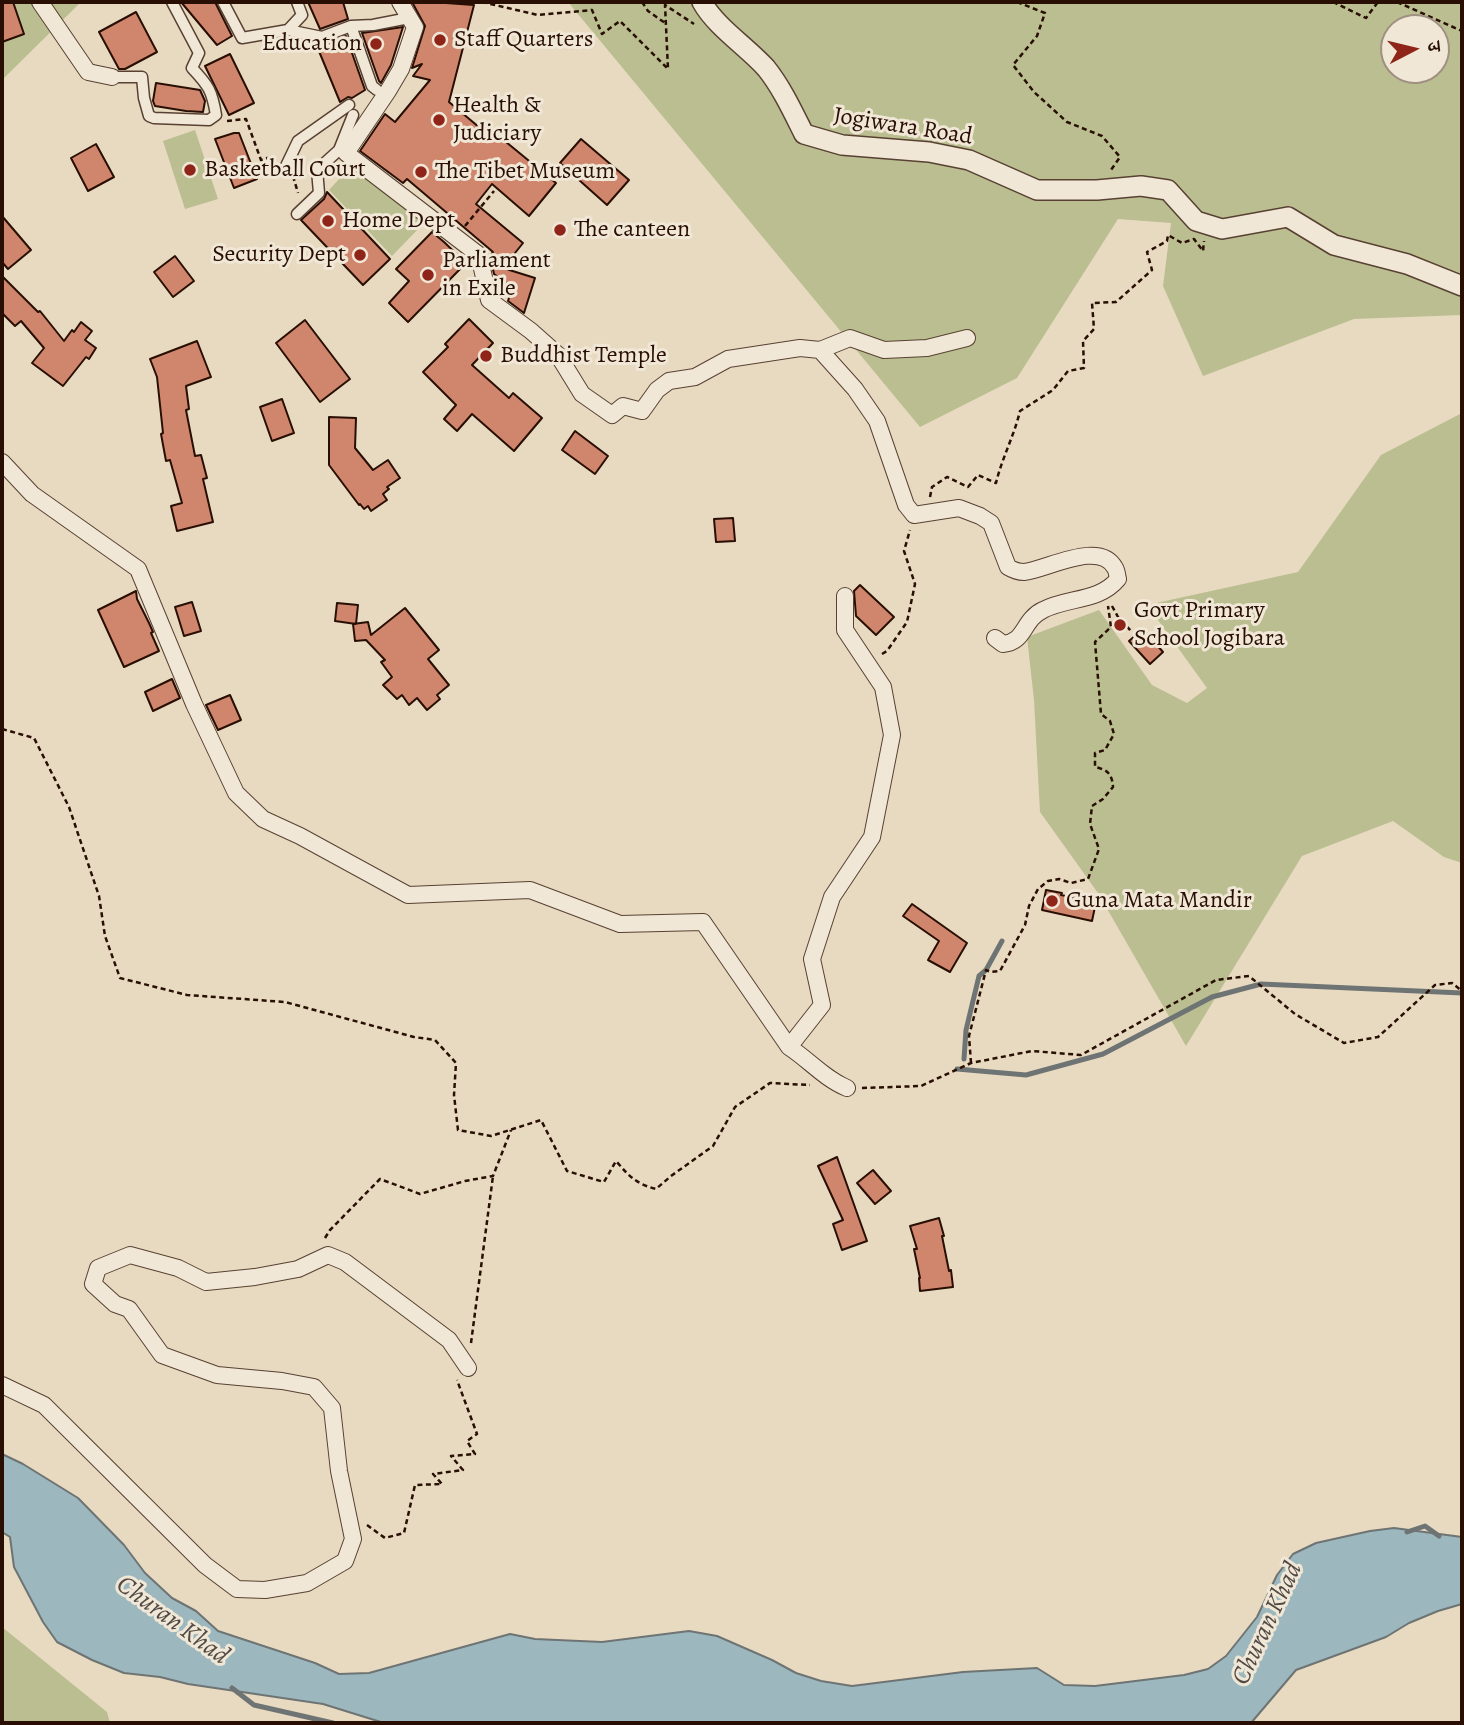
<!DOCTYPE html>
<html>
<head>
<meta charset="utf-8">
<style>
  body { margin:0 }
  #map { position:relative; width:1464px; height:1725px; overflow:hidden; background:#e8dac0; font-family:Alegreya,"Noto Serif Devanagari",serif }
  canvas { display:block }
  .frame { position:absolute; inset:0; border:4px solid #280e03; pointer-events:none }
  .north { position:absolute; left:1380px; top:14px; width:70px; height:70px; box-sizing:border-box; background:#f0e7d6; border:2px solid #a09082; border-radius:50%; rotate:83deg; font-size:19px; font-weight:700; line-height:28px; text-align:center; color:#280e03 }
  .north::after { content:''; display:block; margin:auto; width:24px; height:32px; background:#8f2418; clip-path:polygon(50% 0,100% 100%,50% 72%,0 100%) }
</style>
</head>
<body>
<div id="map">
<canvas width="1464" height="1725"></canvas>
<div class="frame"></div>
<div class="north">उ</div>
</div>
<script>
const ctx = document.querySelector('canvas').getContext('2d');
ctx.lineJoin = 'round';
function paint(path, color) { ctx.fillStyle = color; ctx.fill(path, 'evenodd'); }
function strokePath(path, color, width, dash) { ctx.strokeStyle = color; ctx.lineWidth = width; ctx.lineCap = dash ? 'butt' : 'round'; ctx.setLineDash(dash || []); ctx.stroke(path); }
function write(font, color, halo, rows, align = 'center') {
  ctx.font = font + ' Alegreya,serif'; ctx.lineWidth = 6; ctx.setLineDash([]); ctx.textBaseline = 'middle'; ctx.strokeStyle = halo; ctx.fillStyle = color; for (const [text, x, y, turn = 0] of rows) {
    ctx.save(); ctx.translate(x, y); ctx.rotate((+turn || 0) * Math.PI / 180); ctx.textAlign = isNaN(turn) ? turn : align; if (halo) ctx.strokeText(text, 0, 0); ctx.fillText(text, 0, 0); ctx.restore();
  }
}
paint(new Path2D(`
  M2,2H81L2,80Z
  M568,2H1462V315L1354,319L1203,376L1163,286L1171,223L1118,219L1017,378L920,427ZM1394,28H1436V70H1394Z
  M195,130L218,199L185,209L163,141Z
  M353,164L423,224L392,256L329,190Z
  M1462,413V863L1444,857L1393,821L1302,856L1186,1046L1098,893L1040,812L1034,700L1027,637L1099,610L1152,685L1187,703L1207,688L1147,605L1298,572L1381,455Z
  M2,1627L107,1712L110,1723H2Z`), '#babe90');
const water = new Path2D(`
  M2,1454L23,1464L78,1498L124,1545L145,1573L172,1598L196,1611L218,1631L315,1663L339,1674L369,1673L510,1634L535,1639L602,1642L689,1631L717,1636L772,1660L796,1673L821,1681L852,1686L963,1672L1037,1668L1064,1685L1095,1686L1184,1675L1208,1669L1226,1656L1257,1617L1277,1575L1293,1554L1316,1543L1370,1531L1394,1528L1462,1537V1604L1438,1611L1409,1623L1386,1637L1296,1670L1251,1723H384L323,1704L188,1684L160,1677L124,1673L92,1660L57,1642L43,1622L14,1567L10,1537L2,1532Z`);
paint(water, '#9cb8be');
strokePath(water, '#6e7473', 2);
strokePath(new Path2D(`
  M964,1059L966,1030L979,976L986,970L1002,941
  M957,1069L1026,1075L1103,1054L1212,997L1261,984L1462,993
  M1407,1532L1425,1526L1439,1536
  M232,1688L254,1705L333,1723`), '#6e7473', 5);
const building = new Path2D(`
  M2,2H13L24,34L2,42Z
  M181,2H215L232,36L217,45Z
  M308,2H343L348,19L320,29Z
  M412,2H432L474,5L449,102L486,133L489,128L556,183L529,216L492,184L476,204L523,243L503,268L535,278L524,313L508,301L512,288L494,274L490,256L493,252L407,179L403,183L360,151L385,114L395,122L430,80L413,76L422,64L412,68L425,26Z
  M136,12L157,52L125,69H119L99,32Z
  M403,27L391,65L381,83L379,81L362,33Z
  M346,36L365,90L352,98L348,97L340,102L316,44H325Z
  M230,54L254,103L229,115L205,66Z
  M156,83L200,90L205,101L203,112L186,111L155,106L153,101Z
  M234,133H239L257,179L234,188L215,139Z
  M581,139L629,180L607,205L560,163Z
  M96,144L114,177L88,191L71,158Z
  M327,192L390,259L363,285L301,220L324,199Z
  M2,216L31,250L8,269L2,262Z
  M432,232L444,242L466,263L408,322L389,303L409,281L396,269Z
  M175,256L194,281L173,297L154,272Z
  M2,276L38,312L40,311L64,341L72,330L74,332L81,322L92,331L85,340L96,348L89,359L86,357L63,386L32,363L44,348L21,321L15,326L2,313Z
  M469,319L493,343L472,365L509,398L513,393L542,418L514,451L472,414L457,431L444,419L456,405L423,372L448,347L445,344Z
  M305,320L350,379L320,402L276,343Z
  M197,341L211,377L186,386L189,409L186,410L195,456L201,455L207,478L203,479L213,522L177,531L171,506L182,503L170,460L166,461L161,434L163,433L157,377L150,359Z
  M282,399L294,433L272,441L260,407Z
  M329,417L356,418L355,448L373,470L388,460L400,478L387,487L389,489L383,494L387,500L371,511L368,506L364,509L360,504L359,505L329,465Z
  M575,431L608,456L595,474L562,450Z
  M733,518L735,541L716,542L714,519Z
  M860,585L894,617L876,635L856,616L854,591Z
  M136,591L137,599L149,623L153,632L151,633L159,651L124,667L98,610Z
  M192,602L201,631L184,636L175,607Z
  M337,603L358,605L356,624L335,621Z
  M405,608L439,650L428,659L449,685L437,695L440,699L427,710L417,698L409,705L402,695L397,699L383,685L392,677L381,662L385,660L366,640L355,641L353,624L368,622L371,635Z
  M1143,629L1163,652L1150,664L1129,641Z
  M172,679L180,698L153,711L145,692Z
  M230,695L241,720L218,730L206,705Z
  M1046,890L1062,893L1061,895L1096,902L1092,921L1042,910Z
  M912,904L967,943L950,972L928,960L939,941L903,916Z
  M837,1157L867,1241L842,1250L833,1224L843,1220L818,1166Z
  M873,1170L891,1191L875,1204L857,1183Z
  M939,1218L944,1236H942L949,1271L951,1270L953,1287L920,1291L919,1278H920L914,1249H917L910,1226Z`);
paint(building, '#cf866d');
strokePath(building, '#280e03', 2);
const pedestrian = new Path2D(`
  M223,2L242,38L288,30L302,15L297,2
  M351,26L372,86L377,90
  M288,30L322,37L351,26L373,25L409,18
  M112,77H142L144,98L149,116L154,118L209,120L216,115C212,91 209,86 192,68L199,53L172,2H173
  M286,166L298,141L349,105
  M297,214L319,193L317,170L339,150L353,115`);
const minor = new Path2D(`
  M40,2L88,72L112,77
  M400,2L415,27L401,69L388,91L346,153L479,255L489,300L531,331L558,355L582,394L612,415L623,406L642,411L657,390L669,381L695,377L728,359L800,348L820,350L850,338L884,350L927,348L967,338
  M820,350L855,389L877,421L906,505L914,515L959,508L980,516L991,523L1008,567C1013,570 1018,572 1024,572C1046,570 1100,539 1115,568C1117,571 1117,575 1118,579C1099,602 1068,597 1043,610C1022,620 1026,642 1003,644L995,638
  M2,462L32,494L138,569L194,704L236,793L263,819L300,836L408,895L530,890L620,924L703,922L789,1047C809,1060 825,1079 847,1088
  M789,1047L822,1005L812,959L832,897L872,837L892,735L883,687L845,630V596
  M2,1385L44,1405L205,1565L237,1589L265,1590L307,1583L345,1561L353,1539L339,1471L332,1408L314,1387L282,1381L217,1375L162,1355L129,1309L115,1304L93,1284L98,1268L130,1255L178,1268L206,1282L255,1277L298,1269L328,1255L345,1262L449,1340L468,1368`);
const tertiary = new Path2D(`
  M702,2C716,27 746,46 766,68C782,88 793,112 804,134L842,145L929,152L969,160L1037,190H1097L1141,186L1168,190L1196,221L1222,229L1288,217L1334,245L1407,264L1462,286`);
strokePath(pedestrian, '#584132', 13);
strokePath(minor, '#584132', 18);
strokePath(tertiary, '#584132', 22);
strokePath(new Path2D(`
  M482,2L538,15L592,10L602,34L620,21L668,69L665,5L694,24
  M642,2L648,11L665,23
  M1017,2L1045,13L1037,36L1013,65L1034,92L1067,122L1102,136L1120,157L1111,170
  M1333,2L1366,18L1378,2
  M1397,2L1462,31
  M227,121L246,119L261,160L271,157L274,159
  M293,176L298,193
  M465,226L494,191
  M930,497L932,487L947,477L968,487L978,475L996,483C1002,458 1014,436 1020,411L1053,390L1068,371L1084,368L1083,341L1094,329L1092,303L1116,302L1152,270L1147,252L1167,241L1168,235L1182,243L1194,239L1203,251L1204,241
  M1112,606L1118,617L1131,631
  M882,654L887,651L907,622L915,584L904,551L910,530
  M2,729L34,738L69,807L99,896L105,936L120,978L187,995L285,1002L414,1037L435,1040L456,1063L454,1095L458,1130L491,1136L541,1120L567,1171L604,1182L616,1161C629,1176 636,1184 656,1189L671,1176L713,1146L735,1107L770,1083L810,1085
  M971,1063L969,1036L986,970L991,972L1000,971L1025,925L1029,906L1038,889L1048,881L1059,879L1071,883L1088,879L1099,849L1090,824L1092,806L1103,799L1113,787C1112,774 1108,770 1095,767V753L1105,750L1114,734L1110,721L1101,714L1095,642L1111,627L1108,606
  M862,1088L921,1086L971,1063L1032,1051L1081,1055L1216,980L1249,976L1295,1014L1344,1043L1378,1037L1435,985L1452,983L1462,991
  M325,1238L330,1230L380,1179L420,1194L465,1181L493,1176L511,1130
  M471,1343L493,1176
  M367,1525L385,1538L404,1533L415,1485L442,1484L433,1474L463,1470L451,1456L475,1454L467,1441L477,1434L457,1380`), '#280e03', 2.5, [5, 3.5]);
strokePath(pedestrian, '#f0e7d6', 10);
strokePath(minor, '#f0e7d6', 16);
strokePath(tertiary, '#f0e7d6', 19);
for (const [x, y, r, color] of [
  [440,40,7,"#8f2418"],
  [376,44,7,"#8f2418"],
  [439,120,7,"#8f2418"],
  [190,170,7,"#8f2418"],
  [421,172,7,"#8f2418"],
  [328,221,7,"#8f2418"],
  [560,230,7,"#8f2418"],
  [360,255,7,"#8f2418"],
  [428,275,7,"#8f2418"],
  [486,356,7,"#8f2418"],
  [1120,625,7,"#8f2418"],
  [1052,901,7,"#8f2418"]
]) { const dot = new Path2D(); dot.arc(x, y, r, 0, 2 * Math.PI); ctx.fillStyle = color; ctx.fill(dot); strokePath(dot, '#f0e7d6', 2.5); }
write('24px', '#280e03', '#f0e7d6', [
  ["Staff Quarters",454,40],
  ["Education",362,44,"right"],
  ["Health &",453,106],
  ["Judiciary",453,134],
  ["Basketball Court",204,170],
  ["The Tibet Museum",435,172],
  ["Home Dept",342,221],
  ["The canteen",574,230],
  ["Security Dept",346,255,"right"],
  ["Parliament",442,261],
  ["in Exile",442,289],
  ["Buddhist Temple",500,356],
  ["Govt Primary",1134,611],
  ["School Jogibara",1134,639],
  ["Guna Mata Mandir",1066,901]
], 'left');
write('24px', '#280e03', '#f0e7d6', [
  ["Jogiwara Road",903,127,9]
]);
write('italic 26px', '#514a44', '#f0e7d6', [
  ["Churan Khad",172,1621,36],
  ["Churan Khad",1268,1624,-65]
]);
</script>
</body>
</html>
